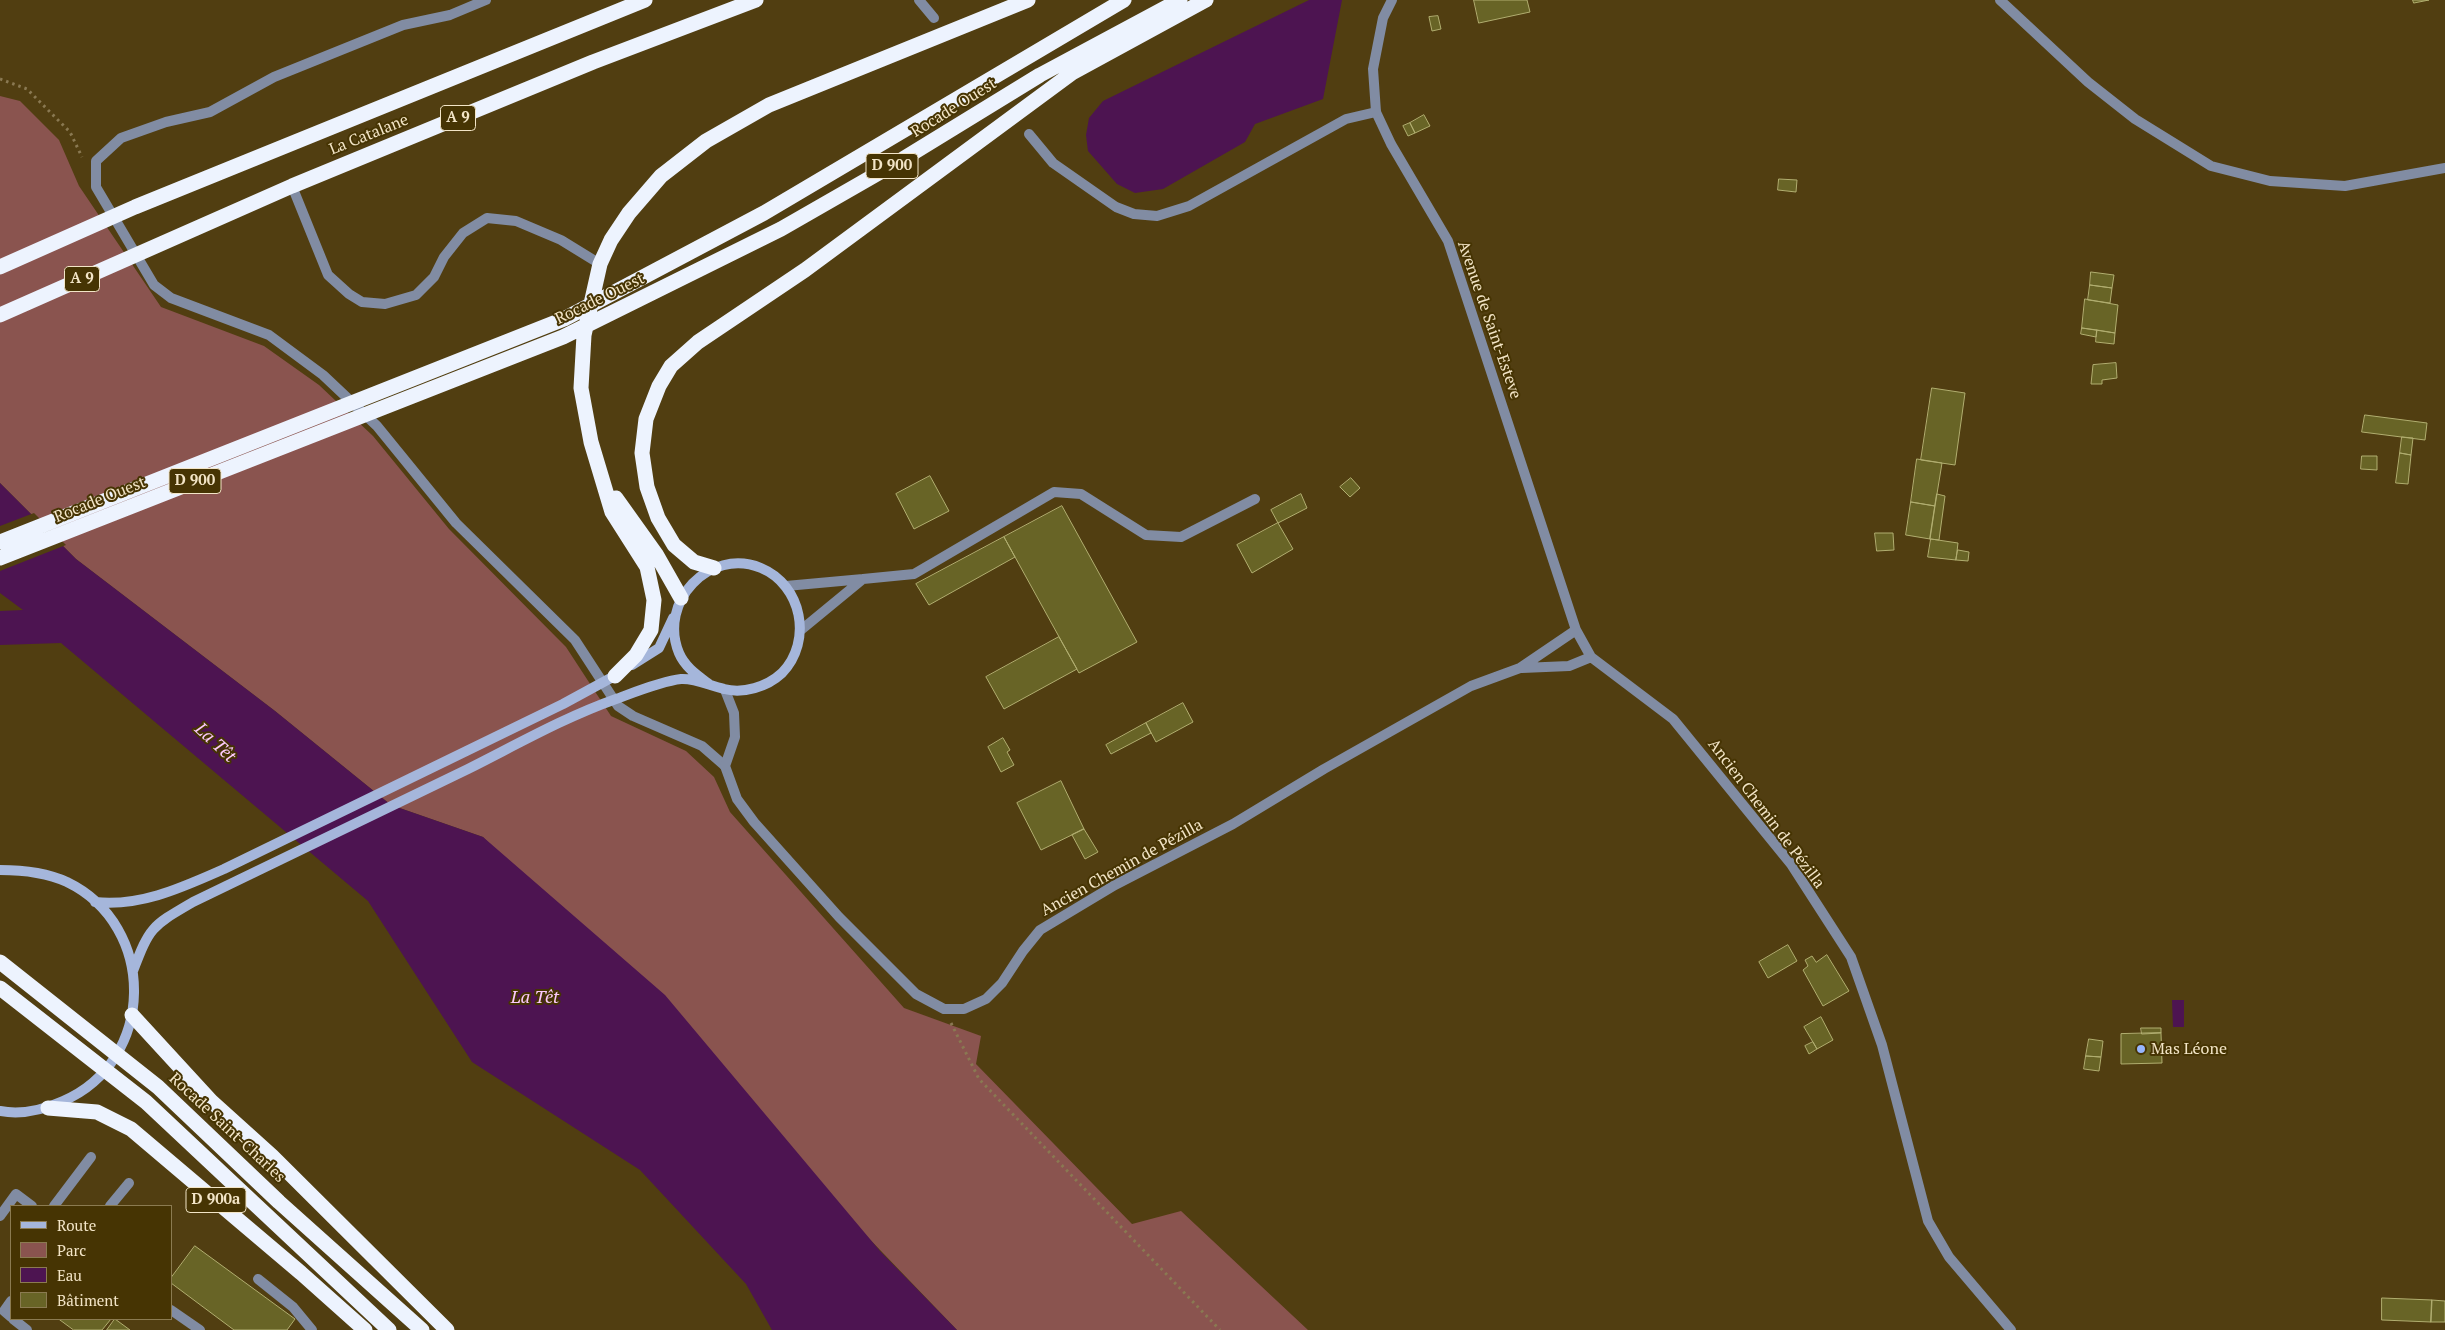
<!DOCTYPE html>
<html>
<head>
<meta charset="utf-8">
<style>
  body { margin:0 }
  #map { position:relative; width:2445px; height:1330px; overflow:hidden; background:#513e11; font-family:"PT Serif",serif }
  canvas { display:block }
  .legend { position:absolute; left:10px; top:1205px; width:162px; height:115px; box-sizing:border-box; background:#463403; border:1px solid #8b7b51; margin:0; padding:6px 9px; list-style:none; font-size:15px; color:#f3e5c7 }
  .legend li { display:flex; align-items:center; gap:10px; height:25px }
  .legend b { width:25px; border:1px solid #8b7b51 }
</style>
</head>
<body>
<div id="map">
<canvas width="2445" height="1330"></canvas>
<ul class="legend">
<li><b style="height:6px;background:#a5b6db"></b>Route</li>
<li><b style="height:14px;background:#8a544f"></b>Parc</li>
<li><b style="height:14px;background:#4d1451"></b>Eau</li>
<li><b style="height:14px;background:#686426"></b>Bâtiment</li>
</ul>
</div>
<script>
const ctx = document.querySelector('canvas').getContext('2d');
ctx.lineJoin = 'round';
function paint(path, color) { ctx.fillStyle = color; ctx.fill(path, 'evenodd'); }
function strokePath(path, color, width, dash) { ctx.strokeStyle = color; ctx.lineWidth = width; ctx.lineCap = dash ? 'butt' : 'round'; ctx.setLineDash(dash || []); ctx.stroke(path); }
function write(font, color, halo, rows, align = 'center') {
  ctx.font = font + ' "PT Serif",serif'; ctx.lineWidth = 4; ctx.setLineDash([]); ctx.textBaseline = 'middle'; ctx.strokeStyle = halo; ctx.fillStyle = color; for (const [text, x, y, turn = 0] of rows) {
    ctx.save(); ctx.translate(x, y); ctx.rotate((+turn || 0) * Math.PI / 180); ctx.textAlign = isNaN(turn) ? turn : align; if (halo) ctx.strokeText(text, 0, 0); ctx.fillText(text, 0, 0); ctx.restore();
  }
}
paint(new Path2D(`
  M0,96L20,101L59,140L79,186L161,307L264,346L319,385L373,436L449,529L566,647L611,716L686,751L714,777L730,812L904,1008L981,1036L976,1064L1132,1224L1181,1211L1308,1330H957L483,837L391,805L275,711L76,559L0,483Z`), '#8a544f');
paint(new Path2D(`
  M1309,0H1342L1323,99L1255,124L1245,142L1163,189L1135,193L1117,184L1088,151L1086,135L1089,118L1103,101Z
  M0,483L76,559L275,711L391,805L483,837L665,995L880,1251L957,1330H772L746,1284L640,1170L472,1062L368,901L61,643L0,645V611L23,610L0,593Z
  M2172,1000H2184V1027H2173Z`), '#4d1451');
paint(new Path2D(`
  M34,513L66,545L0,571V526Z`), '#513e11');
const building = new Path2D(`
  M1474,0H1527L1530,12L1479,23Z
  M2413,0H2429L2414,3Z
  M1438,16L1441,29L1432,31L1429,17Z
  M1424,115L1430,126L1415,133L1410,123Z
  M1410,123L1415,133L1408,136L1403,126Z
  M1779,179L1797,180L1796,192L1778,190Z
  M2091,272L2114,275L2112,288L2090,285Z
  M2090,285L2112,288L2110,303L2088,300Z
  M2085,299L2118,305L2115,333L2082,328Z
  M2082,328L2097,330L2096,337L2081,334Z
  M2097,330L2115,333L2114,344L2096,342Z
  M2116,363L2117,378L2102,380V384H2091L2093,365Z
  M1932,388L1965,393L1955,465L1921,460Z
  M2365,415L2427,423L2425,440L2362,432Z
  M2402,437L2413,438L2411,455L2400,453Z
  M2400,453L2411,455L2408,484L2396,483Z
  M2362,456H2377V470L2361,469Z
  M1917,459L1942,463L1935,506L1911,502Z
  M930,476L949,511L914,529L896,494Z
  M1351,478L1360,488L1350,497L1340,487Z
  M1301,494L1307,508L1278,523L1271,510Z
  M1937,494L1945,496L1939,540L1930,539Z
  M1911,502L1935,506L1930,539L1906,535Z
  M1062,506L1137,642L1079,673L1004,537Z
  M1278,523L1293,549L1252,573L1237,545Z
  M1875,533H1893L1894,550L1877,551Z
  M1004,537L1015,557L929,605L916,584Z
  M1931,539L1958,543L1956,560L1928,557Z
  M1958,550L1969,552L1968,561L1956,560Z
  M1059,637L1077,669L1004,709L986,677Z
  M1183,703L1193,722L1156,742L1146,723Z
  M1146,723L1151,733L1111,754L1106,745Z
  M1003,738L1010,750L1007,752L1014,765L1001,772L988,747Z
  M1061,781L1084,829L1041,850L1017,803Z
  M1084,829L1098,852L1085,859L1072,835Z
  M1788,945L1797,961L1768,978L1759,962Z
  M1827,955L1849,991L1823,1006L1803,970L1808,966L1805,960L1812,956L1816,962Z
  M1821,1017L1833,1040L1817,1049L1804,1027Z
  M2141,1028H2161V1033L2142,1034Z
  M2161,1033L2162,1063L2121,1064V1034Z
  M2089,1039L2103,1041L2101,1057L2086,1056Z
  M1813,1042L1817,1049L1809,1054L1805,1046Z
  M2086,1056L2101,1057L2099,1071L2084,1069Z
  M195,1246L295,1319L287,1330H234L171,1283V1278Z
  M2382,1298L2432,1300L2431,1322L2382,1320Z
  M2432,1300L2445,1301V1322H2431Z
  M59,1319H111L102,1330H74Z
  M115,1319L130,1330H107Z`);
paint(building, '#686426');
strokePath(building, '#b1ae70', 1);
strokePath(new Path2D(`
  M0,79L27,89L70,132L82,157
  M951,1023L979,1079L1220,1330`), '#8a7952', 3, [2.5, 4]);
strokePath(new Path2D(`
  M486,0L450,15L403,25L274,77L210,112L166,122L121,138L96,161V187L154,285L171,298L269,335L323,375L377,426L456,523L575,640L618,706L633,716L702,746L725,766
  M919,0L934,18
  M1029,134L1053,163L1116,207L1134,214L1157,216L1189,206L1346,119L1376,112
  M292,186L328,275L349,294L362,302L385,304L416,295L434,277L444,257L463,233L487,218L516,221L561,240L600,264
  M863,579L914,574L1054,492L1081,494L1146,535L1181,537L1255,499
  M786,586L863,579L801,630
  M54,1206L91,1157
  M110,1206L129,1183
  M0,1216L16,1194L32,1206
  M258,1279L293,1307L312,1330
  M11,1301L4,1311L11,1317
  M171,1310L200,1330
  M13,1319L27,1330`), '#818ca3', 10);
strokePath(new Path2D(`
  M1392,0L1383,18L1373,69L1376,112L1391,144L1448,241L1576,630L1591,657L1673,719L1791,864L1851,957L1882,1045L1928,1221L1949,1257L2011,1330
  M2000,0L2088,82L2135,119L2211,166L2270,181L2345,186L2445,168
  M1522,668L1569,666L1591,657
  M725,690L734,713L735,737L725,766L737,799L754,822L839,917L916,994L944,1009H964L986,999L1002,983L1023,951L1040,930L1115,885L1233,824L1324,769L1471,686L1520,668L1576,630`), '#818ca3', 10);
strokePath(new Path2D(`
  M632,665L659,648L673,618
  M0,870C23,870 45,872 67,882C158,926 156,1061 63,1101C43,1110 21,1115 0,1111
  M95,902C141,907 183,887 224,869L563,704L620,673
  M133,971C150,926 152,926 193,902C285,858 376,813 468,769C516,745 565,717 616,699C635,692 662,681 681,679C695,678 710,686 724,689C743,694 767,687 782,673C813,641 802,585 761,568C709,547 658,602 679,653C685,667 697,675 709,684`), '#a5b6db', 10);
strokePath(new Path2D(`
  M0,267L135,207L645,0
  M0,315L292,186L593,62L756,0
  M616,498L656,554L681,598
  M0,542L564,319L764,213L1124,0
  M0,558L563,337L781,229L903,159L1040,75L1180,0
  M714,568L694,562L674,545L658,518L647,487L642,453L646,419L659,386L671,366L698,342L805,270L1072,73L1206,0
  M615,676L636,655L651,630L654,600L647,567L612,512L591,442L581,388L584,335L600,264L611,240L629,213L661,176L706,141L769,105L1028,0
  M0,962L158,1087L279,1202L422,1330
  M0,988L146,1102L389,1330
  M132,1015L211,1101L272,1156L447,1330
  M48,1108L97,1112L131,1129L301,1273L365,1330`), '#edf3fe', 15);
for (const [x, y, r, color] of [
  [2141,1049,5,"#96b6fd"]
]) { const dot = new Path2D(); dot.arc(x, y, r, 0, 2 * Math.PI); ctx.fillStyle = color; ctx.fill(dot); strokePath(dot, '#463403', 2); }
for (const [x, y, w] of [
  [458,118,35],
  [892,166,52],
  [82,279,35],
  [195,481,52],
  [216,1200,60]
]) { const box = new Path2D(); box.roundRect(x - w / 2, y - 12.5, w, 25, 4); ctx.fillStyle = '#463403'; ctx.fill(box); strokePath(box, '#f3e5c7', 1); }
write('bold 15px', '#f3e5c7', null, [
  ["A 9",458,118],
  ["D 900",892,166],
  ["A 9",82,279],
  ["D 900",195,481],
  ["D 900a",216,1200]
]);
write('16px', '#f3e5c7', '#463403', [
  ["Rocade Ouest",954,108,-32],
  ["La Catalane",369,135,-22],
  ["Rocade Ouest",600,299,-26],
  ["Avenue de Saint-Esteve",1489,320,71],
  ["Rocade Ouest",100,500,-22],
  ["Ancien Chemin de Pézilla",1766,814,53],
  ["Ancien Chemin de Pézilla",1122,868,-29],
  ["Rocade Saint-Charles",227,1128,43]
]);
write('16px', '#f3e5c7', '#463403', [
  ["Mas Léone",2151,1049]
], 'left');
write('italic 18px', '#fdcafe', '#463403', [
  ["La Têt",215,743,43],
  ["La Têt",535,998]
]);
</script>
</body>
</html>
